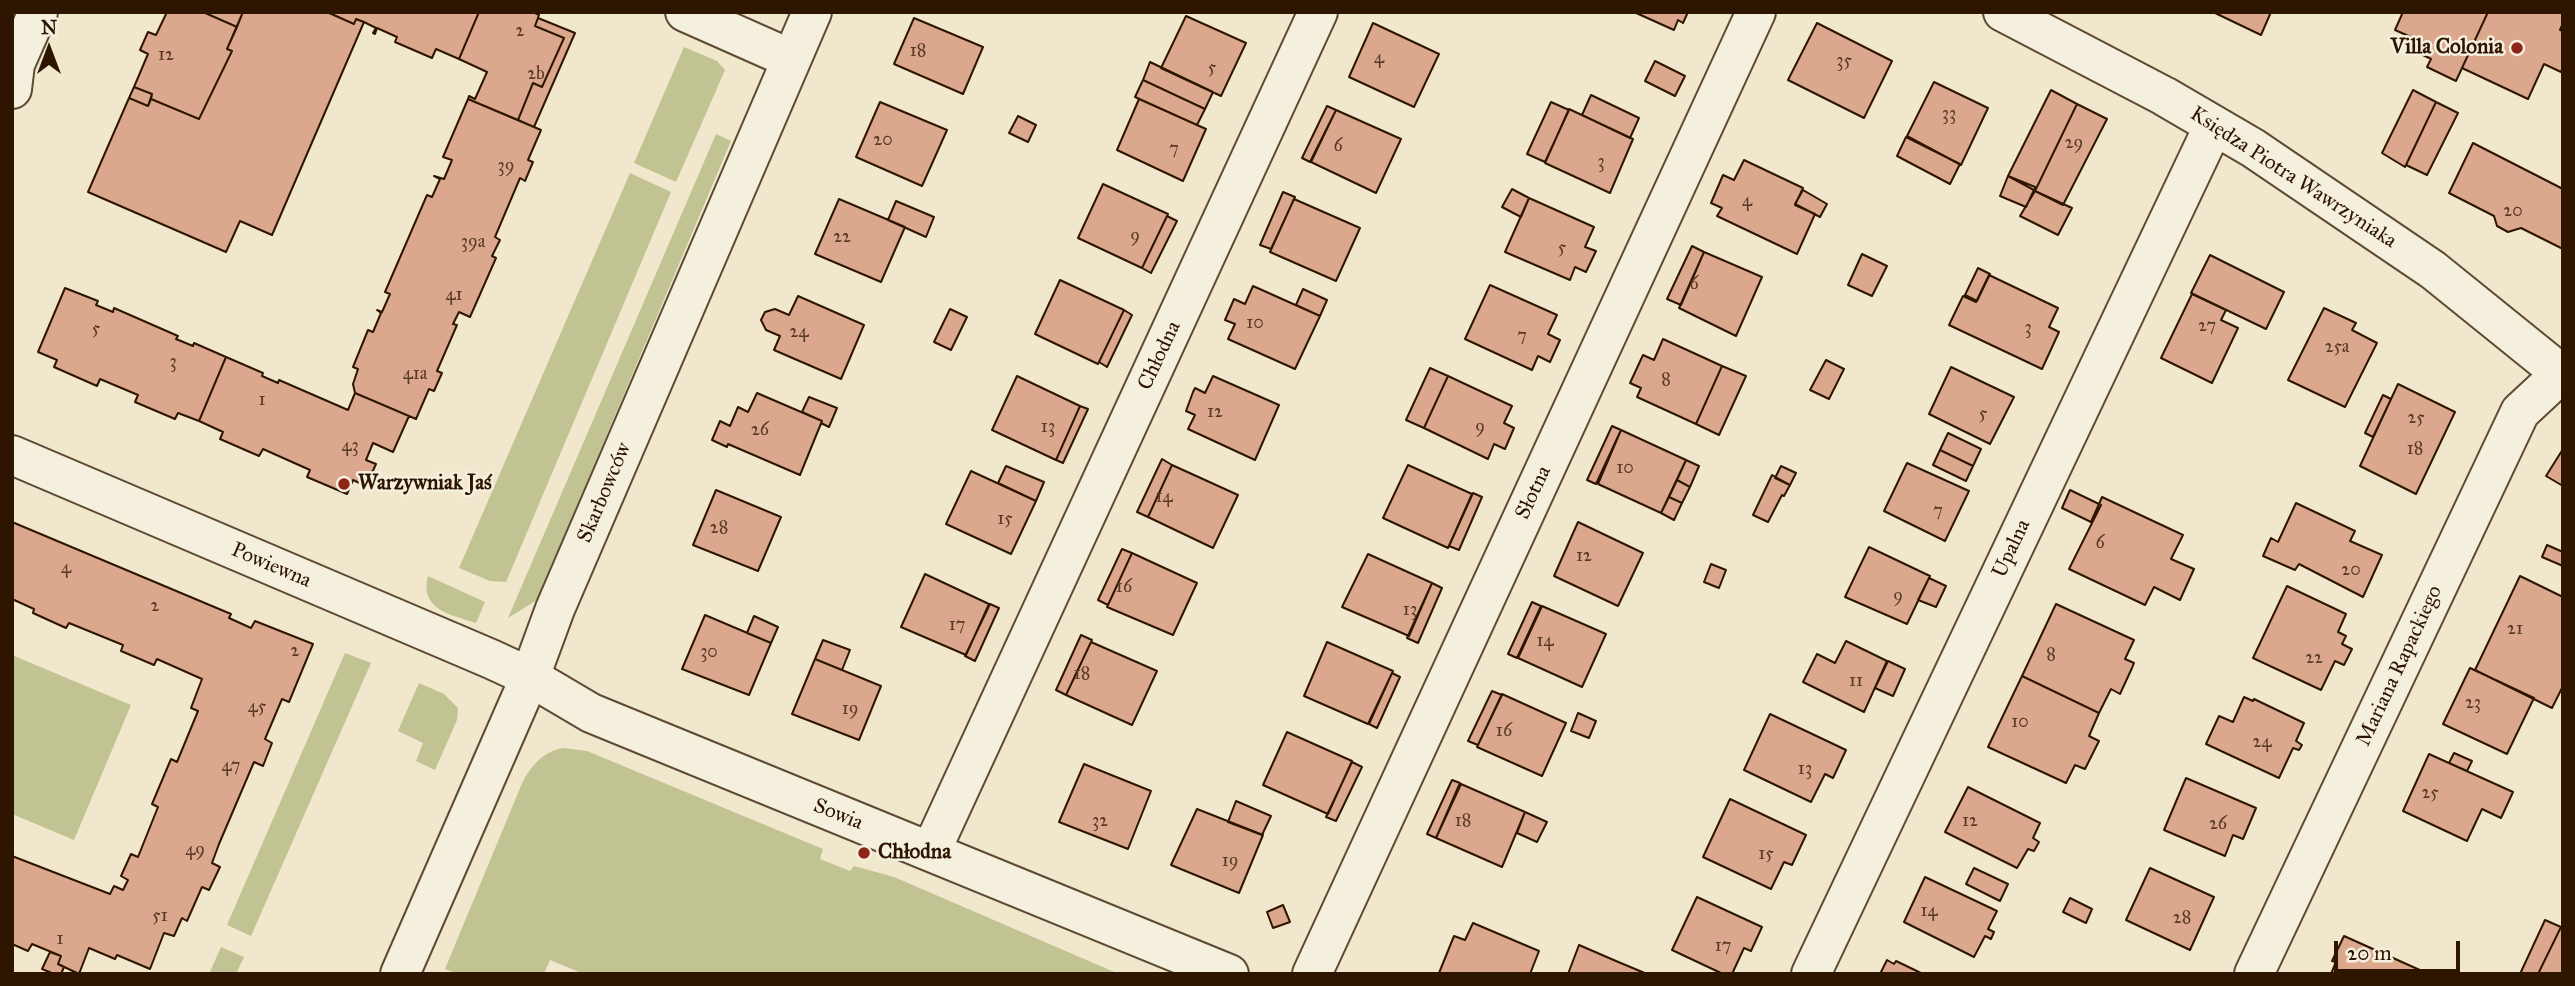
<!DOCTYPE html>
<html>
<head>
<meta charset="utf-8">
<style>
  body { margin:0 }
  #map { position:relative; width:2575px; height:986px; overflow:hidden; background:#f0e7cc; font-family:"IM FELL Great Primer",serif }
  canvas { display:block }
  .frame { position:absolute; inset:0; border:14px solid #2e1500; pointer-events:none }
  .north { position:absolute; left:14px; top:14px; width:70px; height:70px; -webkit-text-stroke:5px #f5efde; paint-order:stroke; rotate:0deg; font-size:19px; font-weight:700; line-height:28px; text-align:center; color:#2e1500 }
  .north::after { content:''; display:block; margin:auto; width:24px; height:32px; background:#2e1500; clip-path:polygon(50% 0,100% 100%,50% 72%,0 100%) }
  .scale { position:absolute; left:2334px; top:941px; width:126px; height:32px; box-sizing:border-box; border:4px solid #2e1500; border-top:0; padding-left:9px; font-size:21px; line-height:24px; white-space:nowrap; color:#2e1500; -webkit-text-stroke:5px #f5efde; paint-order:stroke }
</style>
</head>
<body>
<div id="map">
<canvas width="2575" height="986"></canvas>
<div class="frame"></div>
<div class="north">N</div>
<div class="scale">20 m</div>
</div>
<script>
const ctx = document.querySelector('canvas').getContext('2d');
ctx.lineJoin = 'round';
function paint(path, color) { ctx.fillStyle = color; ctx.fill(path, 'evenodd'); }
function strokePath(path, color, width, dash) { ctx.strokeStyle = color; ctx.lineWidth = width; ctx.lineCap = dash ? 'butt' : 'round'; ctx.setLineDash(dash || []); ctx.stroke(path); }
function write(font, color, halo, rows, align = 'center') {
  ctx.font = font + ' "IM FELL Great Primer",serif'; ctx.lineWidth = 5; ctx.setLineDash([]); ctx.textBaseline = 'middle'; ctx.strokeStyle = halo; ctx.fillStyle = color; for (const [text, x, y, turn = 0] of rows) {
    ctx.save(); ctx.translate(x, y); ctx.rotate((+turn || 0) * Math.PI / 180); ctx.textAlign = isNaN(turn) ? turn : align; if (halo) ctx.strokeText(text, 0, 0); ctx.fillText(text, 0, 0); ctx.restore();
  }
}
paint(new Path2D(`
  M684,47L717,61L725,70L676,182L634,163Z
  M716,134L731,141L537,600L508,618Z
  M630,173L671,192L506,582L490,581L459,568Z
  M428,576L485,602L476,623C452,615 419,610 428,576Z
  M345,653L371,663L251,936L227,925Z
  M12,655L131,705L74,840L12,814Z
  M419,683L444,694L458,708L457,720L435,770L416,761L423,743L398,731Z
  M563,748L587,751L823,849L820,859L850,871L854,866L894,877L1119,974H584L550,960L544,974H458L445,969L523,781C533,764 543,752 563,748Z
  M221,947L244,957L236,974H209Z`), '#c2c392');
const building = new Path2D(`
  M167,12H203L237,27L227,49L232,51L199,119L151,99L152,94L134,87L148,54L140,50L148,32L156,35Z
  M203,12H243L237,27Z
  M243,12H327L354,24L356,19L364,22L272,235L240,221L226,252L88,192L129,98L148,106L151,99L199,119L232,51L227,49Z
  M327,12H479L459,59L436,49L432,58L395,42L397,37L377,28L375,34L373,33L376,28L364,22L356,19L354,24Z
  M479,12H533L539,15L535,26L564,38L542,87L533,83L518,120L468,99L469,96L475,99L487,72L459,59Z
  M1634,12H1688L1683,23L1678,20L1674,30Z
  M2213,12H2271L2261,35Z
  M2403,12H2488L2456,81L2427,67L2431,59L2409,48L2413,38L2395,30Z
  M2488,12H2563V23L2560,30L2563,31V68L2561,72L2544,64L2528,99L2462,68Z
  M1186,16L1246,43L1221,96L1161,68Z
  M538,18L575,33L534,127L518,120L533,83L542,87L564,38L535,26Z
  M914,18L983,47L963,94L894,64Z
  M1373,23L1439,54L1414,107L1349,77Z
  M1817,23L1892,61L1864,118L1788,80Z
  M1655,61L1685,76L1675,96L1645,81Z
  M1150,62L1213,92L1205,109L1143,80Z
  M1143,80L1205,109L1197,125L1135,97Z
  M1934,82L1988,108L1961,165L1907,136Z
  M134,87L152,94L148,106L129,98Z
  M2051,90L2077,104L2035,191V187L2008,176Z
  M2413,90L2436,102L2405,167L2382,153Z
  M1591,95L1639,118L1630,138L1582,115Z
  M468,99L541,130L528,160L533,162L525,181L520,178L495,237L500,240L492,256L496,258L470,317L459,312L453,324L457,325L437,371L442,373L434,391L429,389L416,419L355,393L353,384L358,369L353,367L368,330L373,332L381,313L377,310L382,312L390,294L385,292L427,195L432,197L440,179L434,176L444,179L452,160L443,157Z
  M1139,99L1206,129L1183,181L1117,150Z
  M880,102L947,130L922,186L856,157Z
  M1551,102L1569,110L1545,162L1527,154Z
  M2436,102L2458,113L2427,175L2406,165Z
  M2077,104L2107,119L2063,205L2035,191Z
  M1327,106L1336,110L1310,162L1302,158Z
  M1569,109L1633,139L1610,193L1545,163Z
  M1336,110L1401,139L1376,193L1311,162Z
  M1018,116L1036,125L1028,142L1009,133Z
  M1906,137L1960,164L1950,184L1897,156Z
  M2473,143L2563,189V249L2521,228L2508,232L2497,226L2494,216L2449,193Z
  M1744,160L1803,188L1795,205L1815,214L1797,254L1717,216L1722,208L1711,203L1723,175L1734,180Z
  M2008,176L2034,190L2026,207L2000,196Z
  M1103,184L1168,214L1142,268L1078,238Z
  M1512,189L1529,198L1521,217L1502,207Z
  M1803,190L1827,204L1820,217L1795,204Z
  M2035,191L2072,208L2058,235L2020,216Z
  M1283,192L1295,197L1271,249L1260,245Z
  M1529,198L1594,227L1585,247L1596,251L1586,272L1575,267L1570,280L1505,252Z
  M839,199L905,227L881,282L815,254Z
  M1294,199L1360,228L1336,281L1270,252Z
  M896,201L934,217L926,237L888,220Z
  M1167,216L1177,221L1151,273L1142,268Z
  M1692,246L1704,252L1681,305L1667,299Z
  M1704,252L1762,277L1736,336L1679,308Z
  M1862,254L1887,266L1872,296L1848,285Z
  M2210,255L2284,292L2266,329L2191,293Z
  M1978,268L1990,274L1977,301L1965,295Z
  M1989,275L2058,308L2049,327L2059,332L2042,369L1949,325L1963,296L1976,302Z
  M1060,280L1124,310L1098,364L1035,334Z
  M1490,285L1557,315L1548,334L1560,340L1550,362L1538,356L1532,370L1465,339Z
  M1253,286L1320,316L1295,369L1228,339L1235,324L1225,320L1234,299L1245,304Z
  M65,288L98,301L96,305L113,312L114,308L178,336L176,339L193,346L194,343L226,357L199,421L178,413L175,419L135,402L138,395L100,379L97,386L54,367L57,360L38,352Z
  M1303,289L1327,300L1320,316L1296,305Z
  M2192,294L2226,310L2221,320L2238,328L2212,383L2161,358Z
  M798,296L864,325L841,379L774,350L780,336L766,330L761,320L765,312L775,309L789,315Z
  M2324,308L2356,323L2352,330L2377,343L2345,407L2288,380Z
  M950,309L967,317L951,350L934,342Z
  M1124,310L1132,315L1107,367L1099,362Z
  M1663,339L1722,366L1696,424L1637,397L1641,388L1630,383L1643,355L1654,360Z
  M226,357L263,373L262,376L278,383L279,380L348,410L355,393L409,416L393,452L373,443L366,460L376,464L366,486L353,480L347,494L307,477L310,470L263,449L259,456L220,439L223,432L199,421Z
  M1826,360L1844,369L1829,399L1810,390Z
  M1722,366L1746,376L1719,435L1696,424Z
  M1951,367L2014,397L1990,444L1929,414Z
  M1430,368L1448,376L1424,428L1406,420Z
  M1017,376L1080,406L1056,460L992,430Z
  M1213,376L1279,405L1255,460L1188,429L1195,415L1186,411L1193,392L1195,388L1205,393Z
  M1448,376L1512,406L1504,423L1514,428L1505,449L1494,444L1488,459L1424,428Z
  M2398,384L2455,412L2416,494L2360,466Z
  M757,393L822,421L800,475L728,444L727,447L712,440L720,421L730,426L738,407L748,412Z
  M2383,395L2391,399L2373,437L2365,433Z
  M809,397L837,408L829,427L821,423L822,421L802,412Z
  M1080,406L1088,409L1063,463L1056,460Z
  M1612,426L1621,430L1596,484L1587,480Z
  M1621,430L1686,460L1661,513L1598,484Z
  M1948,433L1981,449L1973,466L1940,450Z
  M2563,449V486L2546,476Z
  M1940,450L1973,466L1966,481L1933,465Z
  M1162,459L1172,465L1148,517L1137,512Z
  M1686,460L1699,466L1690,487L1677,480Z
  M1907,463L1969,491L1945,541L1884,511Z
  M1172,465L1238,495L1213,548L1148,517Z
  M1408,465L1472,494L1448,548L1383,518Z
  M1006,466L1044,482L1036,501L998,483Z
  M1781,466L1796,473L1790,485L1775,478Z
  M971,471L1036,501L1011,554L946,524Z
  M1772,475L1790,485L1784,496L1782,495L1768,522L1753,515Z
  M1677,480L1690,487L1682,503L1669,497Z
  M716,490L781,517L758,571L693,545Z
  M2070,490L2099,504L2091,522L2062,508Z
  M1473,493L1482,497L1459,550L1449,546Z
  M1669,497L1682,503L1674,520L1661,513Z
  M2102,497L2183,535L2171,559L2194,569L2180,600L2154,587L2145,605L2069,569L2101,505L2099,504Z
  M2296,503L2355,531L2350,541L2382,555L2363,597L2299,564L2295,570L2263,556L2271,538L2278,542Z
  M12,522L231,614L229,618L251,628L255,621L313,644L289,702L282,699L265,739L272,743L263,766L254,762L219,844L212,863L220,867L209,890L202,887L187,921L182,918L174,936L164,933L150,969L117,955L115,959L89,948L79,974L58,964L61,956L32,944L28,951L12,944V856L110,894L114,886L123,890L128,880L121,876L131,854L138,857L158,807L152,804L171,759L177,762L198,711L191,708L202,679L157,659L154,665L121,651L123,645L69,623L66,628L33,613L34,609L12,599Z
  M1578,522L1643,553L1618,606L1554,576Z
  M2547,545L2563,552V566L2542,557Z
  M1869,547L1930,576L1907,624L1845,597Z
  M1122,549L1132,553L1108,605L1098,600Z
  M1132,553L1197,583L1173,635L1107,607Z
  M1368,554L1432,583L1409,636L1342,607Z
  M1711,564L1726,570L1719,588L1704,582Z
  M925,574L989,604L966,655L901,627Z
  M2520,576L2563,597V686L2552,708L2475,670Z
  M1929,578L1946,586L1936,607L1918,600Z
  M1432,583L1442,588L1418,643L1407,638Z
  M2287,586L2346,614L2338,632L2346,636L2342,644L2352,649L2344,665L2335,661L2321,690L2253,658Z
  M1532,602L1541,606L1517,658L1508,654Z
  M990,604L999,608L975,661L965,656Z
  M2056,604L2134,640L2125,659L2134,663L2132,668L2120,694L2111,689L2099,713L2022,676Z
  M1542,606L1606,634L1582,687L1518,658Z
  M705,615L771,643L749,695L682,669Z
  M754,616L778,627L771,643L747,633Z
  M1081,635L1092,640L1066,695L1056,690Z
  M823,640L850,650L842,670L815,659Z
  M1846,641L1887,661L1864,712L1803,682L1817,654L1835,663Z
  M1091,642L1157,671L1132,725L1066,695Z
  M1327,642L1393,671L1368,724L1304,696Z
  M815,659L881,686L859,740L792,714Z
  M1888,661L1905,669L1893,696L1875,688Z
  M2470,668L2534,698L2507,754L2443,724Z
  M1392,673L1400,677L1377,728L1369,724Z
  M2022,676L2099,713L2089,736L2099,741L2085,769L2075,765L2066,783L1988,747Z
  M1492,691L1502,695L1478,745L1468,741Z
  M1502,694L1566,723L1542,776L1477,747Z
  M2244,697L2253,701L2254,699L2304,723L2296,741L2302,745L2299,750L2293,748L2279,778L2206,744L2219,716L2233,722Z
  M1578,713L1596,721L1589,738L1571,731Z
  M1770,714L1846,750L1833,778L1825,774L1811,802L1744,770Z
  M1287,732L1352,761L1328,814L1263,785Z
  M2454,753L2472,761L2467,771L2449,763Z
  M2429,754L2513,792L2501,818L2482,809L2467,841L2403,811Z
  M1352,762L1362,767L1336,821L1326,817Z
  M1084,764L1151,791L1128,849L1059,822Z
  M2186,778L2256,808L2243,839L2233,835L2225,856L2164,830Z
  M1452,780L1460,783L1436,838L1427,834Z
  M1461,784L1525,812L1502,867L1436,838Z
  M1968,787L2040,823L2033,838L2039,842L2034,851L2028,849L2017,868L1945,832Z
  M1730,799L1806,835L1792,865L1784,862L1771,889L1703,857Z
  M1236,801L1271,816L1262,835L1228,822Z
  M1197,809L1263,835L1239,893L1171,865Z
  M1525,812L1547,822L1537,842L1517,833Z
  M1974,868L2008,884L2000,901L1966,884Z
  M2150,868L2214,897L2190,950L2126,920Z
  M1925,877L1997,911L1988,929L1994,932L1991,939L1985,936L1974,957L1904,922Z
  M1697,897L1762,927L1751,951L1744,948L1732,974H1723L1672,950Z
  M2070,898L2092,909L2086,923L2063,912Z
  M1283,905L1290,922L1273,928L1267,912Z
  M2545,920L2561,927L2538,974H2520Z
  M1473,923L1539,951L1530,974L1439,973L1454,936L1465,940Z
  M2561,927L2563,928V974H2538Z
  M2344,936L2422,971L2421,974H2331L2336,962L2332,961Z
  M1579,945L1616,961L1647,974H1568Z
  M50,952L61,956L58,964L64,967L61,974H54L42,969Z
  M1887,960L1894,964L1896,961L1923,974H1880Z`);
paint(building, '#dba88e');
strokePath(building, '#2e1500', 2);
const minor = new Path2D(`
  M685,12L791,59
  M2003,12L2164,96L2253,148L2433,270L2563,375
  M12,89L15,64L38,12
  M12,455L491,659L530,677L591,713L1229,974
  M931,851L1318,12
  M400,974L530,677L555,609L812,12
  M1312,974L1756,12
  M1811,974L2214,125
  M2254,974L2520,412L2563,372`);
strokePath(minor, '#5e4a33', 42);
strokePath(minor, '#f5efde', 38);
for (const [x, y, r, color] of [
  [2517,48,7,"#8f2418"],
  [344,484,7,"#8f2418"],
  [864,853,7,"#8f2418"]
]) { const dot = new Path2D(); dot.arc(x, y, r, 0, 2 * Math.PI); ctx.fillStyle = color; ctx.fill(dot); strokePath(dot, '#f5efde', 2.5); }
write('18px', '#593a24', null, [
  ["2",520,32],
  ["18",918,52],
  ["12",166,56],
  ["4",1379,59],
  ["35",1844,62],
  ["5",1212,69],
  ["2b",536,75],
  ["33",1949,115],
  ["20",883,141],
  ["29",2074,144],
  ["6",1338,147],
  ["7",1174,150],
  ["3",1601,163],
  ["39",506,167],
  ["4",1747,202],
  ["20",2513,212],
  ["9",1135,237],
  ["22",842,238],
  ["39a",473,243],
  ["5",1562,249],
  ["6",1694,285],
  ["41",454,296],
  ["10",1255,324],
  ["27",2207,327],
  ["3",2028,329],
  ["5",96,330],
  ["24",799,333],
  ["7",1522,337],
  ["25a",2337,348],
  ["3",173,363],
  ["41a",415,375],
  ["8",1666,381],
  ["1",262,401],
  ["12",1215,413],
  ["5",1983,415],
  ["25",2416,419],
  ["13",1048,428],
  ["9",1480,428],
  ["26",760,431],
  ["43",350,447],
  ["18",2415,450],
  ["10",1625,469],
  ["14",1164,498],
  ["7",1938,512],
  ["15",1005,520],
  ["28",719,529],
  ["6",2100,544],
  ["12",1584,557],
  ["4",66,569],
  ["20",2351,571],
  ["16",1124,588],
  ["9",1898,597],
  ["2",155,607],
  ["13",1410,611],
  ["17",957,626],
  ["21",2515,630],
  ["14",1545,642],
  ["2",295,652],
  ["30",709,653],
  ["8",2051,656],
  ["22",2314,659],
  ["18",1082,675],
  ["11",1856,682],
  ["23",2473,704],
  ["45",257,708],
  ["19",850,710],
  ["10",2020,723],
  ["16",1504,732],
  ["24",2262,743],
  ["47",231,767],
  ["13",1805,770],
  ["25",2430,794],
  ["32",1100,822],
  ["18",1463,822],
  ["12",1970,822],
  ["26",2218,825],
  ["49",195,851],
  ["15",1766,855],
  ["19",1230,862],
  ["14",1929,912],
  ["51",160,917],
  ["28",2182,919],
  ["1",60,940],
  ["17",1723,947]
]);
write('bold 21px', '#2e1500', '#f5efde', [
  ["Villa Colonia",2503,48,"right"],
  ["Warzywniak Jaś",358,484],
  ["Chłodna",878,853]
], 'left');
write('21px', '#2e1500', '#f5efde', [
  ["Księdza Piotra Wawrzyniaka",2293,178,33],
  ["Chłodna",1160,356,-65],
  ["Skarbowców",605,493,-67],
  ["Słotna",1534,493,-65],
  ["Upalna",2012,549,-65],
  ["Powiewna",271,566,23],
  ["Mariana Rapackiego",2400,666,-65],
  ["Sowia",838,815,22]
]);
</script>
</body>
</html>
